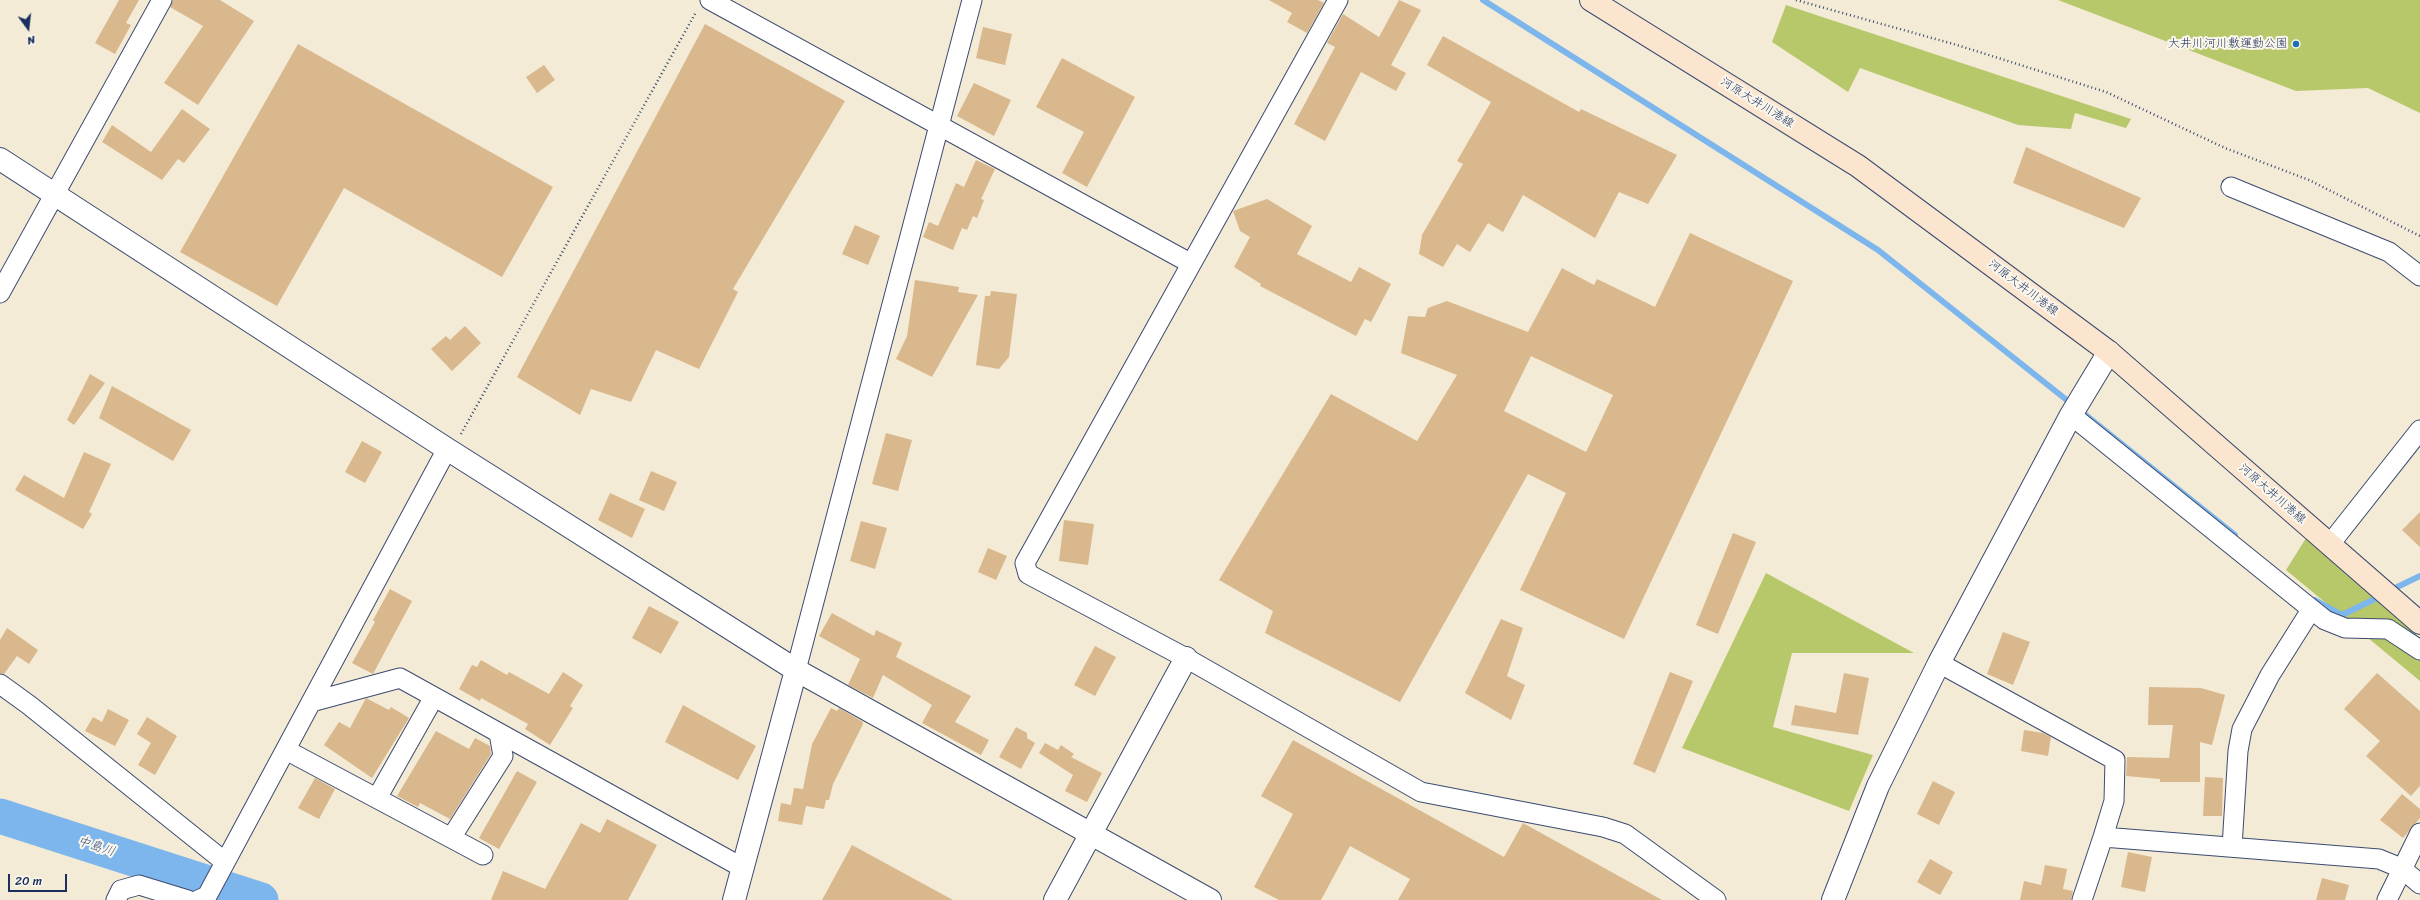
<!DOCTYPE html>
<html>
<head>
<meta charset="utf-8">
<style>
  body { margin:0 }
  #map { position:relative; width:2420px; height:900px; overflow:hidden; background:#f3ebd5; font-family:Sriracha,sans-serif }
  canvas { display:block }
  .north { position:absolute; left:8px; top:8px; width:40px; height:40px; -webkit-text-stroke:3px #fbf7ec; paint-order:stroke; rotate:165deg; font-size:11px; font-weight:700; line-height:16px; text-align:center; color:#1b2f5e }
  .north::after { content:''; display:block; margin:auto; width:14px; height:18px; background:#1b2f5e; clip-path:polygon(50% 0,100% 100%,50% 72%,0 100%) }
  .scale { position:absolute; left:8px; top:874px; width:59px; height:18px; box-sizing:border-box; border:2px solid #1b2f5e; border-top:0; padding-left:5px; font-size:12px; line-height:14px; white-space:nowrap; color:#1b2f5e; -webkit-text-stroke:3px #fbf7ec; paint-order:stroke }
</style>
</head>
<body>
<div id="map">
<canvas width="2420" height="900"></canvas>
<div class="north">N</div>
<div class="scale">20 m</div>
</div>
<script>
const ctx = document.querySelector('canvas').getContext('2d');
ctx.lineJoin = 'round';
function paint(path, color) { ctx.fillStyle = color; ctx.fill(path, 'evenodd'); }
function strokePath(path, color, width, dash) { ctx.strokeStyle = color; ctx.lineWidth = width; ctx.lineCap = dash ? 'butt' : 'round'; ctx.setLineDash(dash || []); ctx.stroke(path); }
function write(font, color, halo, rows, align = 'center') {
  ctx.font = font + ' Sriracha,"Klee One",sans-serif'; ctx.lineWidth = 4; ctx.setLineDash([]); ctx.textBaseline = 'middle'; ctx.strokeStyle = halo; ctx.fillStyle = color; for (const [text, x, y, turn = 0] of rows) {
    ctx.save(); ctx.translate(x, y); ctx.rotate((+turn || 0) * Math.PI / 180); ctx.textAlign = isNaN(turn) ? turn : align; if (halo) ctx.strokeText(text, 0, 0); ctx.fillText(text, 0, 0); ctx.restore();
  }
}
paint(new Path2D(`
  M2058,0H2420V113L2368,88L2296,91Z
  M1786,5L2131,119L2126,128L2075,113L2071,129L2018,125L1860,68L1848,92L1772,42Z
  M2308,535L2420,638V681L2286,570Z
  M1766,573L1914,653H1792L1773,727L1873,755L1849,811L1682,748Z`), '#b7c86b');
strokePath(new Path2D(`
  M1483,0L1878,250L2073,405
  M2082,412L2235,535
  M2389,591L2420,576
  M2315,600L2342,615L2381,596`), '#7db5ed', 6);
strokePath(new Path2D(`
  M0,816L261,900`), '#7db5ed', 35);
paint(new Path2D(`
  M119,0H139L126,23L131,25L115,54L95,43Z
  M173,0H220L254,21L198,105L164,83L203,26L170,7Z
  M1269,0H1318L1324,3L1307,33L1287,22L1292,13Z
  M1399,0L1421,10L1391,65L1406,73L1396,91L1361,72L1325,141L1294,124L1335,47L1327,43L1343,14L1379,37Z
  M705,24L845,101L733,289L738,292L699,369L656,350L631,402L591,389L580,415L517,377Z
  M983,27L1012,34L1005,65L976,58Z
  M1443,36L1579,112L1581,109L1677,155L1648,204L1619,192L1595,238L1523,195L1503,232L1488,223L1470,252L1457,244L1443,267L1419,254L1422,235L1463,164L1457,161L1491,102L1427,65Z
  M298,44L553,187L502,277L344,188L277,306L180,252Z
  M1062,58L1135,97L1087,187L1062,173L1084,132L1036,107Z
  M544,65L555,80L537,93L526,77Z
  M974,83L1011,100L994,136L957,116Z
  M182,109L210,129L184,163L178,159L162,180L102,142L112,125L151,152Z
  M2026,147L2141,198L2124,228L2013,183Z
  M976,160L995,169L981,199L984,200L977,218L973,216L967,230L962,228L953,250L923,237L929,222L938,226L956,183L964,187Z
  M1267,199L1312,226L1297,254L1351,282L1359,267L1391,284L1371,322L1365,319L1356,336L1260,286L1261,284L1234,267L1250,237L1240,231L1233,211Z
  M855,225L880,236L868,265L842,254Z
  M1690,233L1793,281L1624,639L1520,590L1566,493L1528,474L1400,702L1265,633L1273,611L1219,580L1331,394L1417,441L1457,375L1401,353L1408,316L1425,317L1428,308L1447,301L1528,332L1562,268L1594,285L1597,279L1655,307ZM1531,356L1613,395L1586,452L1504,411Z
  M915,280L959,287L958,292L978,295L932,377L896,359L907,336Z
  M991,291L1017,294L1009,357L999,369L976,365L985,296H990Z
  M465,326L481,343L452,371L431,349L446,336L450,340Z
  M90,374L105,383L74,425L67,420Z
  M112,386L191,430L173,461L99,418Z
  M886,433L912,440L898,491L872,484Z
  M362,441L382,452L365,483L345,472Z
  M84,452L111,464L89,512L92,514L83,529L15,490L24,475L64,498Z
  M651,471L677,482L664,511L639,500Z
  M610,493L645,509L632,538L598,520Z
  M2420,512V547L2402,530Z
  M1064,520L1094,524L1088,565L1059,561Z
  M861,521L887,528L875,569L850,561Z
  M1733,533L1756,542L1718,634L1696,625Z
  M988,548L1007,556L996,580L978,572Z
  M390,589L412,601L373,674L352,663L375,622L373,620Z
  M649,606L679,622L661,654L632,638Z
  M832,613L874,636L876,630L902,643L896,657L971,696L955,722L989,740L981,755L922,723L932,705L883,675L873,698L848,685L860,659L819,636Z
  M1501,619L1523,628L1507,676L1525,685L1511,720L1465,693Z
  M7,628L38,650L29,664L17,656L4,674L0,673V640Z
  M2003,632L2030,642L2013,685L1987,674Z
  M1095,646L1116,657L1095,696L1074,685Z
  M481,660L507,675L509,672L549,694L563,672L583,685L570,706L573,708L550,745L525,729L528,724L481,698L480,701L459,689L472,665L477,667Z
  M1670,672L1693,681L1655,773L1633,764Z
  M1844,673L1869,678L1858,735L1791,725L1795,705L1836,713Z
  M2377,673L2420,711V786L2411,796L2366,756L2380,741L2344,709Z
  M2149,687L2201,688L2225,695L2212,745L2200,742V782H2160V779L2126,776L2127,757L2169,758L2173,725H2148Z
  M366,698L389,710L391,707L409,718L372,778L324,745L339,722L350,728Z
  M683,705L756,746L738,780L665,742Z
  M831,708L837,711L839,708L863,722V724L833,784L829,800H826L824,809L806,806L802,825L778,821L781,803L791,805L794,788L803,789L812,744Z
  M108,709L129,720L115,746L85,731L93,717L102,722Z
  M147,717L177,736L155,775L138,765L151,743L137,734Z
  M1016,727L1027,733V738L1035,743L1021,769L999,757Z
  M2024,730L2043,733L2051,737L2048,756L2021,751Z
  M436,731L469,749L475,738L490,746L491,754L450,819L420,803L418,807L397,796Z
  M1293,740L1504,857L1523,823L1662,900H1398L1410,879L1350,846L1321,900H1279L1254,887L1293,814L1261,796Z
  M1045,743L1058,750L1061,745L1074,754L1071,757L1102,773L1087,802L1065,791L1073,775L1039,753Z
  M517,771L537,782L499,849L479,838Z
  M2205,777L2223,778L2222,816H2203Z
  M315,778L335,789L319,819L298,808Z
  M1933,781L1955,792L1939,825L1917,814Z
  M2402,794L2420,809V818L2403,838L2380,820Z
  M607,819L657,845L628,900H491L503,871L545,889L581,823L600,833Z
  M852,845L953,900H822Z
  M2128,852L2152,857L2145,892L2121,887Z
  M1930,859L1953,872L1940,895L1917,882Z
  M2045,865L2067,869L2063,889L2073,891L2071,900H2020L2024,881L2041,885Z
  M2322,878L2349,885L2345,900H2316Z`), '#dab88d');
const minor = new Path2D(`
  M710,0L1190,263
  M1338,0L1025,563L1028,574L1186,658L1421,792L1603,827L1625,834L1716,900
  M2231,187L2389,252L2420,276
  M0,293L162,0
  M2071,415L2325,620L2345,628L2388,629L2420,650
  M2330,544L2420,430
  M1939,663L2115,760L2114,801L2103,837
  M796,670L972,0
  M0,684L29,705L225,862
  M311,702L400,678L743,868
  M286,750L483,855
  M377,798L434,697
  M451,838L503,756L499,733
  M2232,847L2238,751L2242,729L2270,675L2311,610
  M116,900L121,890L139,885L188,900
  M198,900L207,896L447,449
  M2082,900L2103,837L2379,859L2401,868L2420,884
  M2387,900L2420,833`);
const tertiary = new Path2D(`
  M0,159L447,449L796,670L1210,900
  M734,900L796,670
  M1055,900L1186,658
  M1833,900L1878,786L1939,663L2071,415L2109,352`);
const secondary = new Path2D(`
  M1591,0L1858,166L2109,352L2420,623`);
strokePath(minor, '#3b4b70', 21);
strokePath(tertiary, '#3b4b70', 24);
strokePath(secondary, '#3b4b70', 24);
strokePath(new Path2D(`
  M1796,0L1957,45L2106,92L2225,148L2309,180L2420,236
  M461,434L696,12`), '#3b4b70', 2.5, [1, 3]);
strokePath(minor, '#fff', 19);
strokePath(tertiary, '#fff', 22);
strokePath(secondary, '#fbe5cf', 22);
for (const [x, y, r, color] of [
  [2296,44,4,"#1f6fb2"]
]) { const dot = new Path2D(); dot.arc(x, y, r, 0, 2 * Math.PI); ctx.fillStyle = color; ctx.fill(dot); strokePath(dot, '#fbf7ec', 1.5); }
write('12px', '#1b2f5e', '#fbf7ec', [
  ["大井川河川敷運動公園",2288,44]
], 'right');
write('12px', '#1b2f5e', '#fbf7ec', [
  ["河原大井川港線",1757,103,32],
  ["河原大井川港線",2023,288,37],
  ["河原大井川港線",2272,494,41]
]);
write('italic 13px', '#385789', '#fbf7ec', [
  ["中島川",96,847,18]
]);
</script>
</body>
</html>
